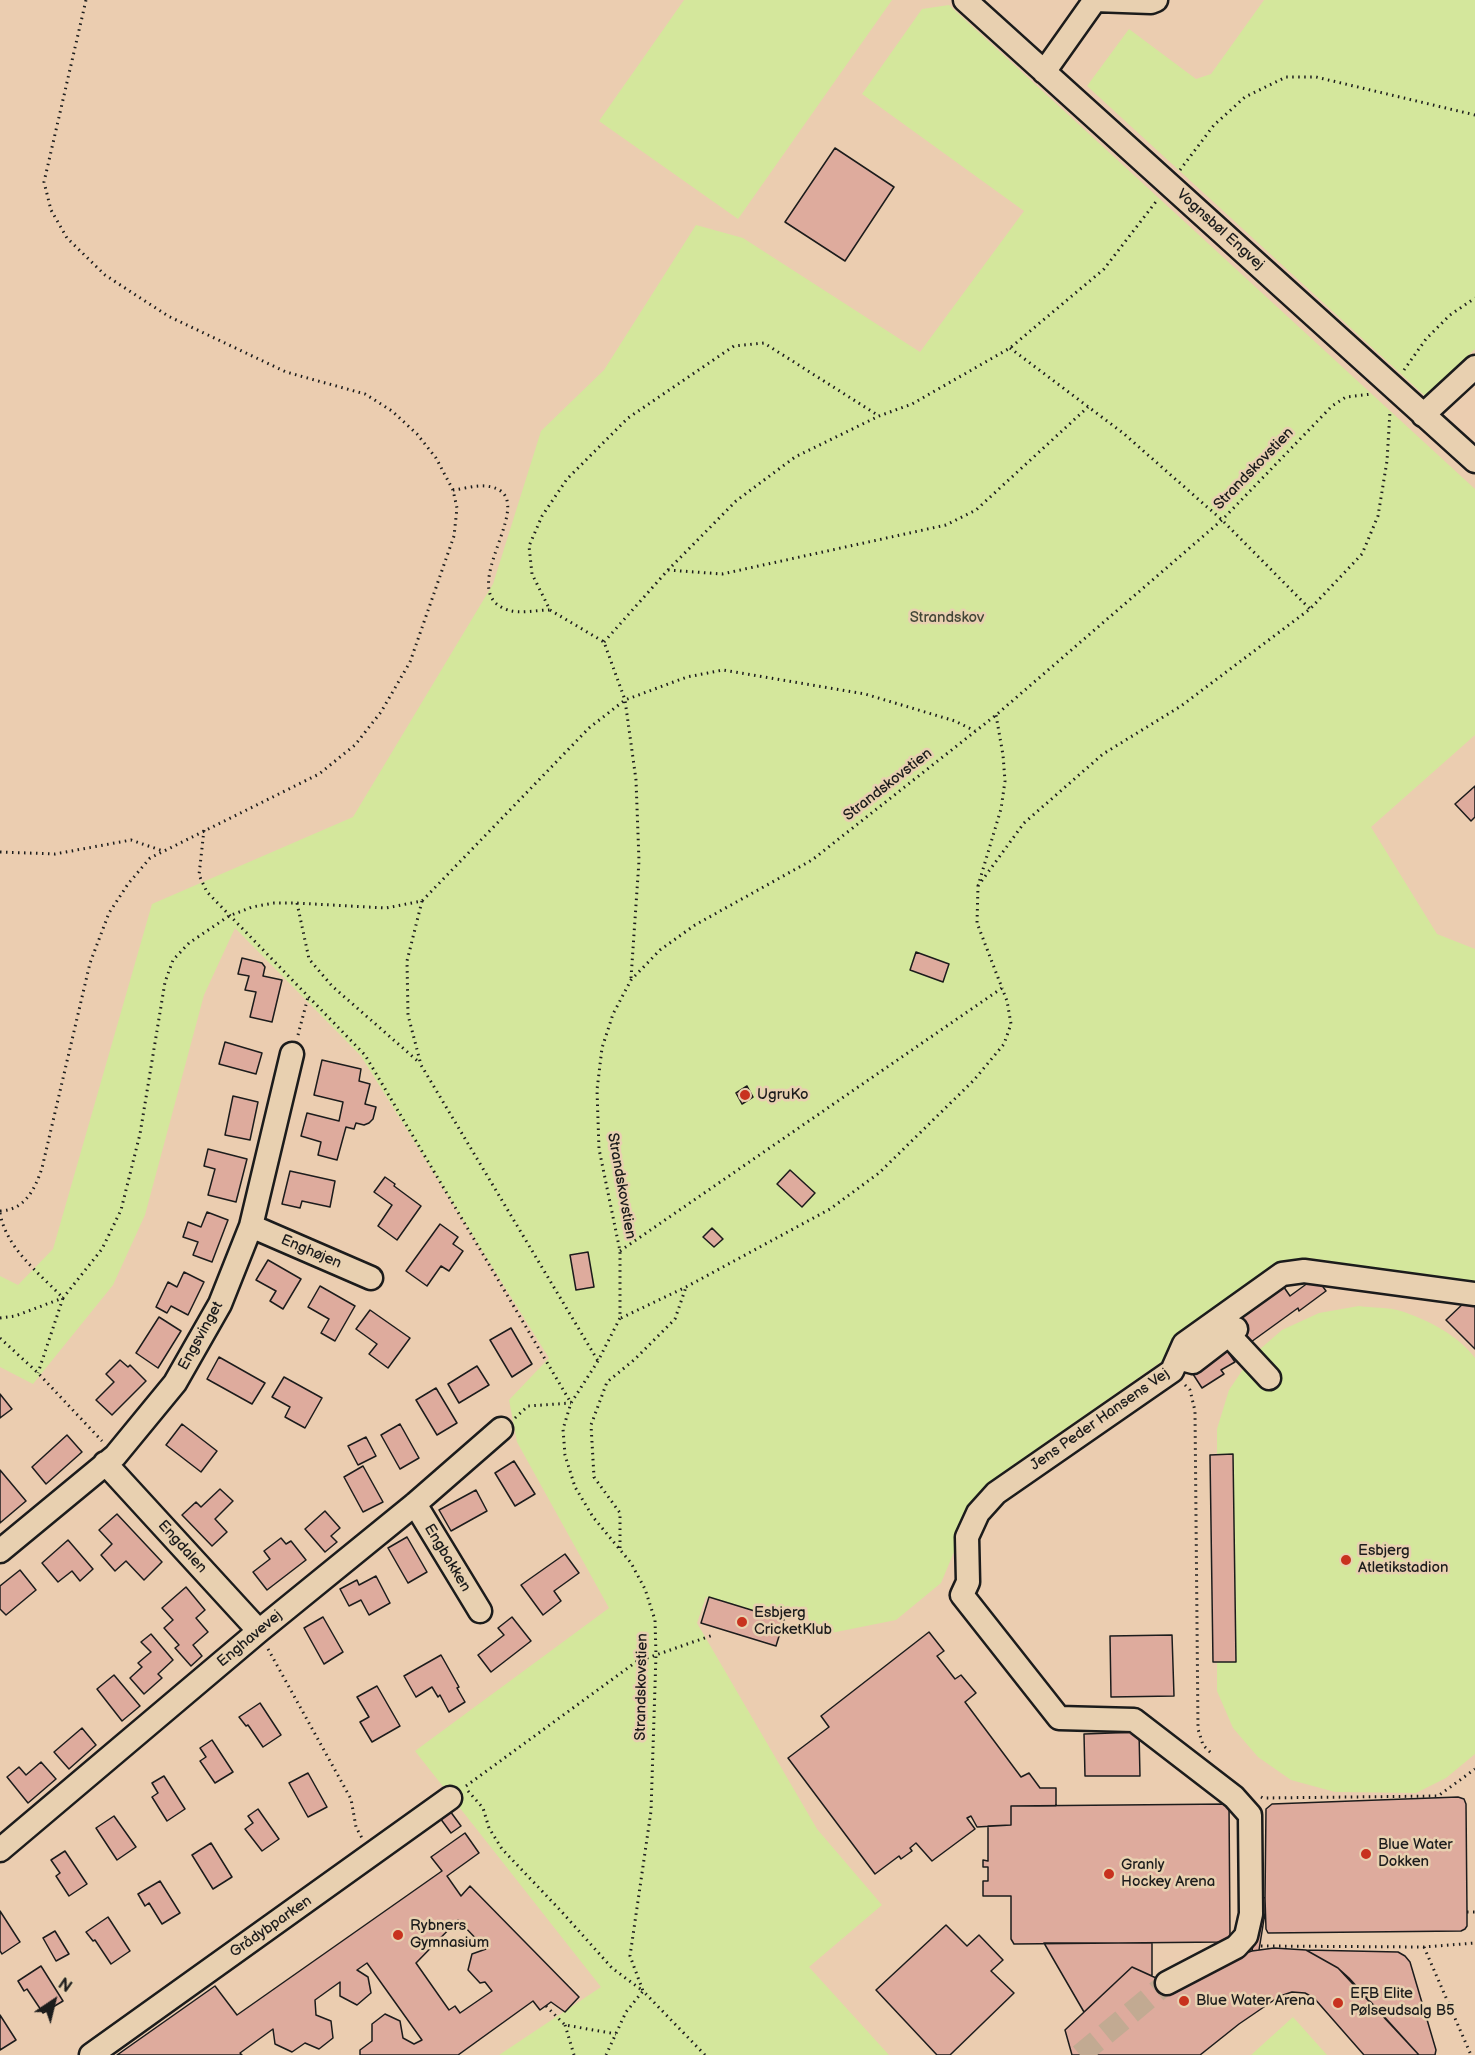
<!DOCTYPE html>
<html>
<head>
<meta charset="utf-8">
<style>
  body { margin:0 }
  #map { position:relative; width:1475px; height:2055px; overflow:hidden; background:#ebcdb0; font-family:"Balsamiq Sans",sans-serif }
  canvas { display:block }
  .north { position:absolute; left:24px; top:1971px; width:60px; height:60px; -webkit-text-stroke:4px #e8d0b0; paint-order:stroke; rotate:35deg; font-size:16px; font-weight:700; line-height:24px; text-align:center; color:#1c1c1c }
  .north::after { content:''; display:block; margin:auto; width:21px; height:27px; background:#1c1c1c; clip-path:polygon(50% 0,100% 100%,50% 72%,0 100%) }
</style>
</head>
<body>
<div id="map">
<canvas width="1475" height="2055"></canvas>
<div class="north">N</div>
</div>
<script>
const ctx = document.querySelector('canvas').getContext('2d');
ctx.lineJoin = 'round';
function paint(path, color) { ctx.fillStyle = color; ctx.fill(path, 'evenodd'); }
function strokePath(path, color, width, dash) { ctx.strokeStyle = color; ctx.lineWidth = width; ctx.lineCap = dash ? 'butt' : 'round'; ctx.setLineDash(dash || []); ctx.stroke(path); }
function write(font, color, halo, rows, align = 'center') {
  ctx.font = font + ' "Balsamiq Sans",sans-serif'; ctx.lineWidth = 5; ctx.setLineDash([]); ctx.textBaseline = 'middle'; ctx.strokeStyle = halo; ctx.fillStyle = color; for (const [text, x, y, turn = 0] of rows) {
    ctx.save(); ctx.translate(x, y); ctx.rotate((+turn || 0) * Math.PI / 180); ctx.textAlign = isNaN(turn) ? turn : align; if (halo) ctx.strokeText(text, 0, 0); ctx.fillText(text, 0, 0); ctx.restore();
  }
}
paint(new Path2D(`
  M684,0H892L738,219L599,121Z
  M1264,0H1475V349L1425,396L1087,86L1129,29L1196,79L1211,74Z
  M949,5L1475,489V735L1371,827L1437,934L1475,949V1284L1310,1258L999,1475L970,1514L941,1583L896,1620L811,1637L807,1607L784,1620L706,1597L697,1623L817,1829L882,1905L809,1967L889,2055H499L601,1987L415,1751L609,1608L517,1442L509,1400L549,1358L361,1056L235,928L204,995L145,1215L113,1285L33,1384L0,1367V1276L18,1285L53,1249L152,904L353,817L493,584L541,431L604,370L696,225L743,238L920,352L1024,211L862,94L922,9Z
  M1359,1306C1372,1308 1388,1307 1401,1311C1428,1320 1458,1335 1475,1358V1754L1446,1778L1416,1793L1335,1792L1291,1780L1258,1757L1233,1728L1217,1691V1429L1229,1390L1252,1356L1282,1330L1319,1313Z
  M1293,2017L1327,2055H1251Z`), '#d4e79c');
const building = new Path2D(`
  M835,148L894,187L845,261L785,222Z
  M1475,786V817L1471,821L1455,804Z
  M916,952L949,964L943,982L910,970Z
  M242,958L262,963L265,967L263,976L282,980L272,1022L250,1017L256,992L245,990L249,976L238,974Z
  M225,1042L262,1053L256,1074L219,1064Z
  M322,1060L361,1069L359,1081L370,1084L365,1104L376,1107L373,1119L369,1123L364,1125L356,1123L354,1129L346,1127L337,1160L318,1155L321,1142L301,1136L307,1113L339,1121L343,1102L314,1095Z
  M747,1086L753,1097L742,1104L736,1093Z
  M233,1096L258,1102L250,1140L225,1135Z
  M208,1149L247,1159L236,1202L208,1195L215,1169L204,1166Z
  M790,1170L815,1193L802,1207L777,1184Z
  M290,1171L335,1181L330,1207L302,1201L300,1208L282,1204Z
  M385,1177L395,1184L394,1186L421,1206L397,1240L378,1226L392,1205L374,1192Z
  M207,1212L228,1220L212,1262L193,1255L198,1242L183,1237L188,1222L201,1227Z
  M440,1224L458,1237L453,1244L463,1251L449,1271L441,1266L427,1286L406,1271Z
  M712,1228L723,1239L714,1247L703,1237Z
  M588,1252L594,1287L576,1290L570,1255Z
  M268,1260L301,1279L283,1309L270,1301L276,1291L256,1280Z
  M184,1272L204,1282L188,1315L171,1306L167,1313L156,1307L168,1282L177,1287Z
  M1316,1277L1326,1291L1299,1311L1298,1308L1251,1342L1231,1315L1279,1280L1290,1296Z
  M320,1286L355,1306L335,1341L321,1333L329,1319L308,1307Z
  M1468,1299L1475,1306V1349L1446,1320Z
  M370,1310L410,1338L388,1368L369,1354L377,1344L356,1329Z
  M159,1317L181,1331L158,1368L136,1353Z
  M511,1328L532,1364L512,1377L490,1340Z
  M1226,1349L1235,1362L1221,1370L1224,1374L1202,1388L1191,1371Z
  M219,1357L265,1383L252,1404L207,1379Z
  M120,1360L128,1367L130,1365L146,1381L112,1415L96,1400L114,1382L106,1374Z
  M477,1366L489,1385L459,1403L448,1384Z
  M284,1377L322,1398L305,1428L285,1417L290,1407L272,1397Z
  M436,1388L457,1423L437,1435L416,1400Z
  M0,1394L12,1409L0,1418Z
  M182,1424L217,1451L201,1472L166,1445Z
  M400,1424L419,1458L400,1469L381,1435Z
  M67,1435L82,1452L46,1484L32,1467Z
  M366,1437L376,1456L358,1465L348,1446Z
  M1233,1454L1236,1662H1213L1210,1455Z
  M514,1461L535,1494L515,1506L495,1473Z
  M363,1466L383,1502L363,1512L344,1477Z
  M0,1470L26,1501L0,1523Z
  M220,1489L233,1501L215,1519L227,1532L212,1546L182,1515L196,1502L201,1507Z
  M476,1490L487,1511L451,1531L439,1510Z
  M325,1511L340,1528L331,1536L337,1542L325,1552L305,1529Z
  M117,1514L162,1562L144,1580L126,1561L115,1571L101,1555L112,1544L99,1530Z
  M407,1537L427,1572L408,1583L388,1548Z
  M281,1538L286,1544L291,1541L306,1560L267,1590L253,1572L270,1559L264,1551Z
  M68,1540L93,1569L80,1581L72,1571L58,1582L42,1563Z
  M565,1554L579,1573L554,1591L561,1601L543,1615L521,1585Z
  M20,1570L36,1590L6,1615L0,1609V1586Z
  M376,1576L390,1603L369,1615L361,1600L349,1606L340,1589L357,1580L359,1585Z
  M186,1587L205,1610L196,1618L208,1632L193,1645L202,1656L191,1666L175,1648L179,1645L164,1628L173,1620L162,1608Z
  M709,1597L784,1620L776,1646L701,1623Z
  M323,1617L343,1652L324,1664L304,1628Z
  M512,1617L531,1641L491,1672L478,1655L504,1635L498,1628Z
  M929,1632L944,1651L937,1656L955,1679L961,1675L976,1693L965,1702L1021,1777L1029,1773L1040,1788H1056V1806H1011V1825L977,1827L971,1816L967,1818L975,1829L932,1861L916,1843L910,1848L912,1851L901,1859L899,1856L875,1874L788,1758L829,1727L821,1716Z
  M151,1634L173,1660L158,1674L162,1678L144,1694L130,1678L142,1667L138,1663L151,1652L141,1642Z
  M1172,1635L1174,1696L1111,1697L1110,1636Z
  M441,1655L459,1687L457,1688L465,1702L449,1712L440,1695L438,1697L432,1687L416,1697L404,1676Z
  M114,1675L140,1706L122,1721L97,1689Z
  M377,1686L400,1726L372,1742L360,1722L369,1717L357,1697Z
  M260,1703L281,1735L263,1747L248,1725L246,1726L239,1717Z
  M82,1728L96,1745L69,1769L54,1752Z
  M1139,1732L1140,1776H1085L1084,1734Z
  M212,1740L233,1772L215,1783L200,1761L206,1757L200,1748Z
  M41,1762L56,1779L28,1803L7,1777L19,1767L26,1775Z
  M308,1773L327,1807L308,1817L289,1783Z
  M164,1776L185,1809L167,1821L152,1797L158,1793L152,1783Z
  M1458,1797L1464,1799L1466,1804L1467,1912V1926L1465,1929L1461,1931L1268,1933L1266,1929L1265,1898L1266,1809L1272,1804Z
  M1229,1804L1230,1936L1223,1942L1014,1944L1011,1939V1896H983V1881H988V1867H983V1860L988,1861V1826L1011,1825V1806Z
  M258,1809L279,1839L262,1851L245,1829L253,1823L248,1816Z
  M450,1811L461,1826L451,1833L440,1818Z
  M114,1816L136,1847L117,1860L96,1828Z
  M465,1833L479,1853L447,1876L461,1896L470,1886L579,1997L565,2012L551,2002L540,2010L533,2001L458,2055H360V2050L372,2041V2024L385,2014L400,2021L403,2038L414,2044L422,2040L367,1963L357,1970L368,1977L371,1993L357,2005L340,1996V1982L315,2000L316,2015L331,2021L333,2038L319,2049L305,2043L292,2052L275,2044L273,2029L240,2053L242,2055H117L215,1986L237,2015L442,1871L431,1857ZM458,1920L486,1949L472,1954L468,1970L480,1983L485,1982L492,1991L460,2013L455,2006L449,2010L416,1963Z
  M211,1843L232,1877L213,1889L192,1855Z
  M65,1851L87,1884L69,1896L56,1876L60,1873L51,1860Z
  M160,1881L180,1913L162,1924L149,1903L145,1906L138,1894Z
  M1261,1897L1265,1898V1913L1259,1950L1252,1951Z
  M0,1911L20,1942L2,1954L0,1951Z
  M108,1917L130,1951L111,1964L95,1940L93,1941L86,1932Z
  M946,1925L967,1946L979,1935L1003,1960L991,1971L1014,1993L950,2055H937L876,1990Z
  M55,1931L69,1954L56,1961L43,1938Z
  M1044,1943H1152V1976L1132,1967L1084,2012Z
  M1274,1948L1306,1950L1338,1968L1419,2055H1364L1314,1998L1305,1993L1292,1992L1280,1996L1239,2024L1200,2055H1072L1065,2030L1132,1967L1167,1983L1214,1963L1252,1951Z
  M1306,1950L1398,1952L1405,1956L1410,1962L1436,2050L1435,2055H1419L1349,1978L1338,1968Z
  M41,1966L63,2001L43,2013L27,1989L24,1991L18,1981Z
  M0,2015L16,2040L0,2050Z`);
paint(building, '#deab9d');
strokePath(building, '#1c1c1c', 1.5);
strokePath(new Path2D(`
  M1080,2055L1167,1983`), '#c2aa92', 22, [22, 11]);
const minor = new Path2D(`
  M965,0L1475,461
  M1095,0L1151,2L1156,0
  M1044,72L1095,0
  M1423,415L1475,367
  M251,1226L371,1278
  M1229,1335L1269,1378
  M1178,1358L1193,1362L1236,1329
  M105,1463L259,1631
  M415,1504L480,1611
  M0,1551L115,1456L175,1383L220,1304L251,1226L292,1054
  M0,1850L259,1631L415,1504L501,1429
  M1167,1983L1236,1947L1246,1936L1251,1914L1250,1815L1234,1797L1134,1720L1059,1718L962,1595L968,1582L967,1537L978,1513L996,1493L1172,1371L1184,1344L1282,1274L1304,1271L1475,1294
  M91,2055L450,1798`);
strokePath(minor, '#1c1c1c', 27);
strokePath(new Path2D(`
  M1180,170L1214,125L1245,97L1286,77H1316L1475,115
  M1010,348L1123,433L1222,520L1310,609
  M1404,370L1426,339L1450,315L1475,298
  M453,490C463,489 476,485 486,486C549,493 449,591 508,610C519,614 537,610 550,610
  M668,570L722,574L946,525L976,510L1088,407
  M604,642L668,570L736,501L795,457L879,416L912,404L1010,348L1104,269L1158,199
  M204,830L199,875L207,892L365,1055L571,1403
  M0,852L55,854L131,840L163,851
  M978,886L1024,823L1103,754L1181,706L1310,609L1362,554L1378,516L1387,461L1390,411
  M422,901L407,961L408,1015L421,1065L598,1361
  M297,903L309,959L332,986L420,1063
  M631,978L639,861L636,780L625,700L604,642L550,610L532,574L529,546L542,516L567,479L628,418L734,346L764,343L879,416
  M298,1035L308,997
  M0,1211C25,1210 35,1189 42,1168L90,963L109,913L128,884L150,858L319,774L355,745L381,712L410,662L454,536L457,508L453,490L436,458L417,434L392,411L365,394L286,372L168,316L105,275L67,238L51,210L44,182L86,0
  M0,1213C6,1248 39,1273 63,1298L38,1373
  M620,1251L1002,988L977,923L978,886L1001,809L1005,781L1003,755L996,715
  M0,1318L15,1316L63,1298L102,1249L121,1210L140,1134L165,982L173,960L189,943L229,916L252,907L274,903H296L386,908L422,901L589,728L625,700L687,677L723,670L865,694L955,721L975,731
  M621,1318L686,1287L830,1209L879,1173L974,1080L1004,1044L1011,1024L1007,1001L1002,988
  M0,1338L38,1373L102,1441
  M1185,1385L1190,1390L1195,1411L1198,1729L1203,1745L1211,1753
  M515,1418L528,1406L571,1403
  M620,1548V1513L594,1477L591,1425L607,1382L634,1360L675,1319L686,1287
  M268,1649L351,1799L356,1827L362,1838
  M466,1786L636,1662L713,1635
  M468,1791L483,1808L489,1828L502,1849L561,1911L612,1968L643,1991L626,2012L606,2055
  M1261,1797L1263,1798L1438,1796L1475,1769
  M1467,1912H1475
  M1261,1946L1424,1947L1475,1943
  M1424,1947L1471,2055
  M546,2006L565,2025L616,2034
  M565,2025L574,2055
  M705,2055L643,1991L630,1956L651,1811L656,1655L655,1620L645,1589L631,1563L593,1517L575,1487L565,1455L563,1429L571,1403L598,1361L620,1318V1251L599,1149L597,1090L602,1048L613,1014L631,980L660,950L695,925L812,860L996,715L1222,520L1332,406L1346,397L1372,394`), '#1c1c1c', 3, [1.5, 4.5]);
strokePath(minor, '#e8d0b0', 22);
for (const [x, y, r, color] of [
  [745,1095,6,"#c8321e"],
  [1346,1560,6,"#c8321e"],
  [742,1622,6,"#c8321e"],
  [1366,1854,6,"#c8321e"],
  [1109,1874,6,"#c8321e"],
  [398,1935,6,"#c8321e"],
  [1184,2001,6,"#c8321e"],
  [1338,2003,6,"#c8321e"]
]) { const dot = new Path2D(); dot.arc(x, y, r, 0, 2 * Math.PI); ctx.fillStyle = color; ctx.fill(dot); strokePath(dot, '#e8d0b0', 2); }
write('15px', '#1c1c1c', '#e8d0b0', [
  ["Vognsbøl Engvej",1220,230,42],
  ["Strandskovstien",1254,469,-46],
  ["Strandskovstien",888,785,-38],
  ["Strandskovstien",621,1186,80],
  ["Enghøjen",311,1252,23],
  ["Engsvinget",201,1336,-61],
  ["Jens Peder Hansens Vej",1100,1420,-35],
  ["Engdalen",182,1547,48],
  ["Engbakken",447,1558,59],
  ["Enghavevej",250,1639,-40],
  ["Strandskovstien",642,1687,-89],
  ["Grådybparken",271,1927,-35]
]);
write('15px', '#414536', '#e8d0b0', [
  ["Strandskov",947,618]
]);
write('15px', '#1c1c1c', '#e8d0b0', [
  ["UgruKo",757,1095],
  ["Esbjerg",1358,1551],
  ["Atletikstadion",1358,1568],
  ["Esbjerg",754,1613],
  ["CricketKlub",754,1630],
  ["Blue Water",1378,1845],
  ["Dokken",1378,1862],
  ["Granly",1121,1865],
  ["Hockey Arena",1121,1882],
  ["Rybners",410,1926],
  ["Gymnasium",410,1943],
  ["EFB Elite",1350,1994],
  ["Pølseudsalg B5",1350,2011],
  ["Blue Water Arena",1196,2001]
], 'left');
</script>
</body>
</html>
